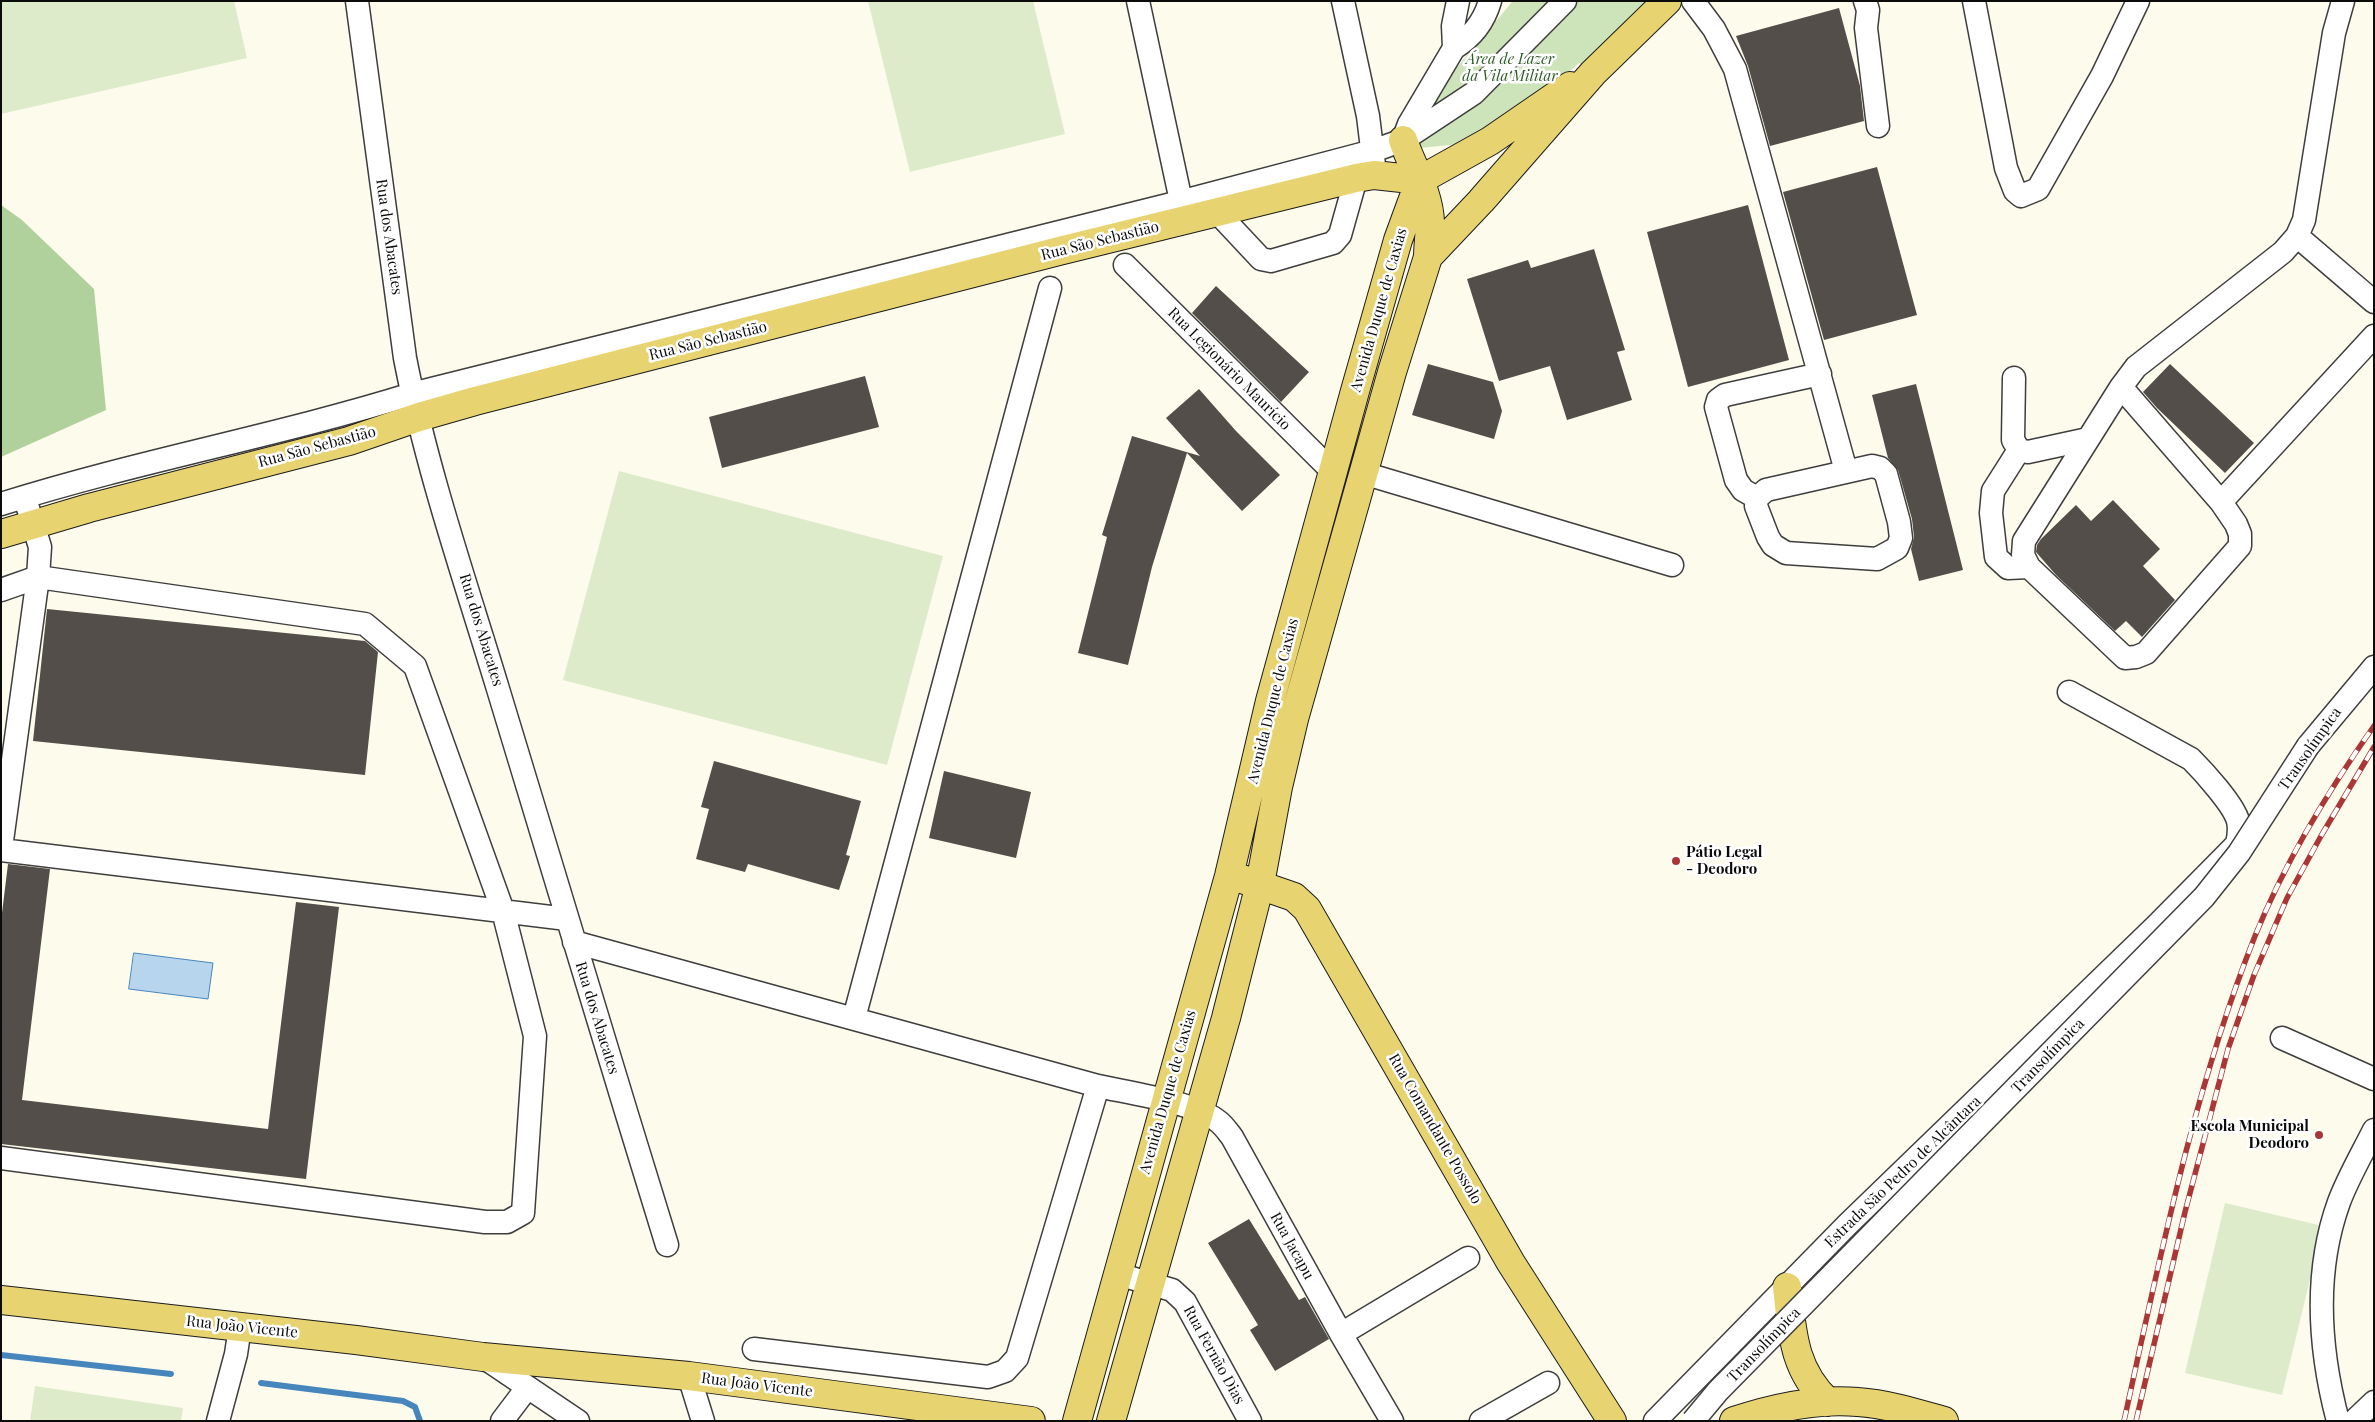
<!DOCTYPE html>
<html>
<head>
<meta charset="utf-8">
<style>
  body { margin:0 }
  #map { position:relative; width:2375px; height:1422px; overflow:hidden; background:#fdfbec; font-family:"Playfair Display",serif }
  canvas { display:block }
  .frame { position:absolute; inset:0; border:2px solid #0b0b0b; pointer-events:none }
</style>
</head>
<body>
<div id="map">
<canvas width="2375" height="1422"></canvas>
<div class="frame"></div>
</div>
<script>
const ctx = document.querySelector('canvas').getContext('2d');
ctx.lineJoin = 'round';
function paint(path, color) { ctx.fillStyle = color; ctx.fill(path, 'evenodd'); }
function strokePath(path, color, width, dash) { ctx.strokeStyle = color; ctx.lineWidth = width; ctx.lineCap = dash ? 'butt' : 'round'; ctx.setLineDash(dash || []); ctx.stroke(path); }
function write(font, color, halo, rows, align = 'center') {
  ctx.font = font + ' "Playfair Display",serif'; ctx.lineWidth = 5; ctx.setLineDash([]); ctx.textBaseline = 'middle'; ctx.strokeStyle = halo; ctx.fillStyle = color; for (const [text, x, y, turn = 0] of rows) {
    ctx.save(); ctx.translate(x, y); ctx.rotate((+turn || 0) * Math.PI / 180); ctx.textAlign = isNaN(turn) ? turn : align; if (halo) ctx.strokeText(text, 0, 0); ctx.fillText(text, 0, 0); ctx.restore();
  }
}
paint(new Path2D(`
  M1513,1H1665L1593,73L1579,63L1490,141L1419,148L1409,124Z`), '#cde3ba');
paint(new Path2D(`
  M1,205L22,220L94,289L106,410L1,457Z`), '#b0d19b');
paint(new Path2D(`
  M1,1H234L247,58L1,114Z
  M868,1H1033L1065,134L910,172Z
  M619,471L943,556L887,765L563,680Z
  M2225,1203L2323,1226L2282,1395L2185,1373Z
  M35,1386L183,1408L181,1421H30Z`), '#deebcb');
const water = new Path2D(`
  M134,953L213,963L208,999L129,989Z`);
paint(water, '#b7d6ee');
strokePath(water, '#4786bc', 1);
strokePath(new Path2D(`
  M1,1355L171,1374
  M261,1383L403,1401L415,1407L420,1421`), '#4786bc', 6);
paint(new Path2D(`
  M1839,8L1860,86L1864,121L1770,146L1748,66L1736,36Z
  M1877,167L1917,315L1824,340L1783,192Z
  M1748,205L1789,360L1688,387L1647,232Z
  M1594,249L1625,350L1617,352L1632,400L1567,420L1550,366L1499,381L1467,279L1528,260L1531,268Z
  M1216,286L1309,372L1281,402L1192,313Z
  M1428,364L1493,382L1502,411L1494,439L1412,415Z
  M2170,364L2254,443L2225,473L2157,408L2143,392Z
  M865,376L879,427L722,468L709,417Z
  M1916,384L1963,570L1919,581L1911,549L1914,537L1912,519L1898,470L1888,458L1872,395Z
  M1199,389L1236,431L1280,475L1242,511L1187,453L1152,567L1128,665L1078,653L1107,537L1102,535L1132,436L1200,456L1166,418Z
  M2113,500L2160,549L2143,566L2175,600L2142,637L2126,621L2115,631L2056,575L2036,552L2037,545L2041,539L2076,505L2091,521Z
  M47,609L365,641L378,652L365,775L33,741Z
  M714,761L861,801L846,855L850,856L839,890L748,864L745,872L696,859L709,809L701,807Z
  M944,771L1031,792L1016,858L929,838Z
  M8,864L50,869L22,1100L268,1129L296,902L339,907L306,1179L1,1144V921Z
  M1249,1219L1299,1300L1305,1297L1329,1339L1275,1371L1250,1330L1258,1325L1208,1243Z`), '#534e49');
const minor = new Path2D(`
  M357,1L405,358C427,471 465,580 498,689C554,875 610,1060 667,1245
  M1138,1L1184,215
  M1343,1L1368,116L1374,165
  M1693,1L1714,29L1735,69L1846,471
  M1865,1L1868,10L1866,28L1878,126
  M1974,1L2006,168L2015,191L2021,196L2038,189L2102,76L2138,1
  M1454,48L1453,26L1458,1
  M1403,140L1409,124L1454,48C1472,37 1484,22 1490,1
  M1217,212L1261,259L1271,261L1333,243L1340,235L1356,178
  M2297,236L2374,302
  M1125,265L1334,473
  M2014,378L2013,440L2019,450L2028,452L2088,439
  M2121,387L2221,502L2236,524L2240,534V546L2146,653L2136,657L2125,658L2029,567L2023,555L2024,541L2121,387L2136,367L2283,252L2297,236L2304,220L2334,33L2343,1
  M2019,450L1993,491L1991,513L1996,557L2008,568L2029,567
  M1872,466L1880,468L1886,474L1899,522L1901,538L1897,548L1877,559L1786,553L1773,545L1768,537L1756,506L1757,498L1766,490Z
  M1363,473L1672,565
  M1757,498L1743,490L1736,480L1716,407L1718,400L1725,395L1820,374
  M2221,502L2374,336
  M1,504C137,461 277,436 412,394L1180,202L1373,151L1403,140L1474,93L1565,1
  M1,590L38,577L365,624L415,666L503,911L535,1036L523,1213L507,1222H485L1,1158
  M2308,746L2374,667
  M1,848L38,577L40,547L28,508
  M1,850L567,919
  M574,942L1098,1086C1129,1093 1195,1102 1219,1122C1224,1126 1228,1132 1232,1137L1341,1334L1392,1421
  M854,1018L1050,288
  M2282,1038L2374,1079
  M1118,1274L1172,1290L1185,1302L1250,1421
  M1341,1334L1468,1258
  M754,1349L988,1377L1005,1371L1017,1358L1098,1086
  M483,1357L578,1421
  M689,1376L703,1421
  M218,1421L236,1354L240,1327
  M502,1421L527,1388
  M1481,1421L1548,1383
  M1655,1421L1848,1224L2155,927L2237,844C2239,835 2240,829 2238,821C2234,805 2203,771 2191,759L2069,692
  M2338,1421C2319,1349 2313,1274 2339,1202C2348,1178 2362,1154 2374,1130
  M2354,1421L2374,1402`);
const major = new Path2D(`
  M1403,140C1412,167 1429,192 1430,222C1430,233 1428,246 1428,257
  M1,534L89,508L349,441L419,417L475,401L1059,251L1356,178L1374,175L1420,180
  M1242,879L1294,897L1307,909L1511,1263L1612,1421
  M1787,1287C1792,1331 1793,1370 1828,1402
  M1,1300L356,1340L483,1357L689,1376L1031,1421
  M1077,1421L1229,876L1270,701L1355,391L1398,240L1420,180L1490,141L1570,86
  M1111,1421L1226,1018L1260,884L1278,787L1294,719L1392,372L1428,257L1481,201L1593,73L1667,1
  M1734,1421C1773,1408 1816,1398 1858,1402C1887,1404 1916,1413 1944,1421`);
strokePath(minor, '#3e3e3e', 25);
strokePath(major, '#1c1c1c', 30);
strokePath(minor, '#fff', 22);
strokePath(major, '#e8d371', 28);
const rail = new Path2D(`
  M2124,1421C2160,1258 2193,1092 2255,936C2285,862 2328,791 2374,726
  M2136,1421L2185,1212L2228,1049L2254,975L2287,898L2321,836L2374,747`);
strokePath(rail, '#aa3735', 5.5);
strokePath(rail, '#fff', 4, [11]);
const minorBridge = new Path2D(`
  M1693,1421L1718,1391L2204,897L2239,853L2308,746`);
strokePath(minorBridge, '#3e3e3e', 25, []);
strokePath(minorBridge, '#fff', 22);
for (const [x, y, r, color] of [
  [1676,861,5,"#aa3735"],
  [2319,1135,5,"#aa3735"]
]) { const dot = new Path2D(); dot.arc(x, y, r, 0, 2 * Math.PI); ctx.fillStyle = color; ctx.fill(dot); strokePath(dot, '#fff', 2); }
write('italic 15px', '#2c5b24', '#fff', [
  ["Área de Lazer",1510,59],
  ["da Vila Militar",1510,76]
]);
write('15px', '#0b0b0b', '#fff', [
  ["Rua dos Abacates",389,237,82],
  ["Rua São Sebastião",1100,241,-14],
  ["Avenida Duque de Caxias",1379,310,-74],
  ["Rua São Sebastião",708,341,-14],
  ["Rua Legionário Maurício",1229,369,45],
  ["Rua São Sebastião",317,447,-15],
  ["Rua dos Abacates",481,630,73],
  ["Avenida Duque de Caxias",1273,701,-76],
  ["Transolímpica",2310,749,-55],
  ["Rua dos Abacates",597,1018,73],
  ["Transolímpica",2048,1056,-46],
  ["Avenida Duque de Caxias",1168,1092,-74],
  ["Rua Comandante Possolo",1435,1129,60],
  ["Estrada São Pedro de Alcântara",1903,1172,-44],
  ["Rua Jacapu",1292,1246,61],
  ["Rua João Vicente",242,1327,6],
  ["Transolímpica",1764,1345,-46],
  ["Rua Fernão Dias",1214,1355,61],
  ["Rua João Vicente",757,1385,7]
]);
write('bold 15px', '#0b0b0b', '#fff', [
  ["Pátio Legal",1686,852],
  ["- Deodoro",1686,869],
  ["Escola Municipal",2309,1126,"right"],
  ["Deodoro",2309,1143,"right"]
], 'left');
</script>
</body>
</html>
